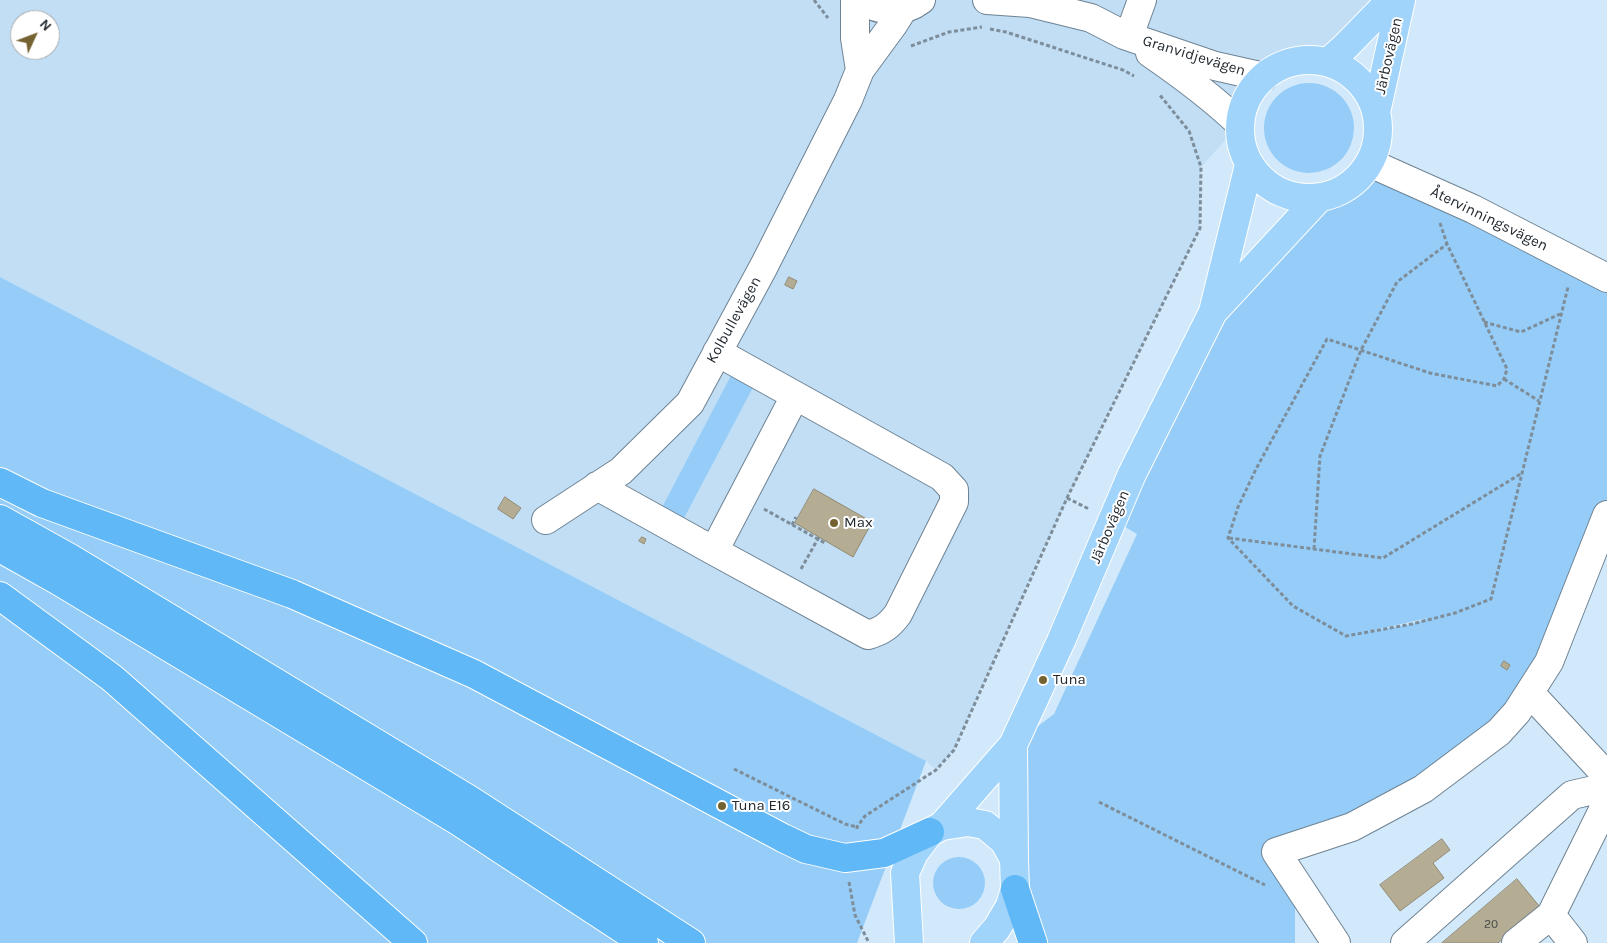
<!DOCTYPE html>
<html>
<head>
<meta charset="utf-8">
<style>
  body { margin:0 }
  #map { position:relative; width:1607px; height:943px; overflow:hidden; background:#d2e9fb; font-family:Karla,sans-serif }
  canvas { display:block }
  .north { position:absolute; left:10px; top:10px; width:50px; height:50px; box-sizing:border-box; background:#fff; border:1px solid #a6a9ac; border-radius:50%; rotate:47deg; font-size:14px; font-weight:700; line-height:20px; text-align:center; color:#212930 }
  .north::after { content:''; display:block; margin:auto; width:18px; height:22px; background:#746230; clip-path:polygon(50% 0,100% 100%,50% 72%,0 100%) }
</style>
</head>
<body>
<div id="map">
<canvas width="1607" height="943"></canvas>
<div class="north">N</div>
</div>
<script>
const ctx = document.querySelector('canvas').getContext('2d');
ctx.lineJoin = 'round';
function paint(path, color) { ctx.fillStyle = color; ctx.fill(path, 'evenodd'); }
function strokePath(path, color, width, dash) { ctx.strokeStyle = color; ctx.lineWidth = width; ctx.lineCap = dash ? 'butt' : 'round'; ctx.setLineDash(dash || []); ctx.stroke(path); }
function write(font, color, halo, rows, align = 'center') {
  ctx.font = font + ' Karla,sans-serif'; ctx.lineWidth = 4; ctx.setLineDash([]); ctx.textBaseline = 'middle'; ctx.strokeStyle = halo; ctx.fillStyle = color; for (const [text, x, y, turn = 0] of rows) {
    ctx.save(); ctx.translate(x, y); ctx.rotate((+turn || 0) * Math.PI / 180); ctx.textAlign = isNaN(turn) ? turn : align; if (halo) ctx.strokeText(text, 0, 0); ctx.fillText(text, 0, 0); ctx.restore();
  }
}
paint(new Path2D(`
  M0,0H1391L1328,62L1305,60L1283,65L1264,77L1244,105L1240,124L1201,167L1200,228L1102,426L1039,559L954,750L936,770L926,761L0,277ZM20,20H50V50H20Z`), '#c1def5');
paint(new Path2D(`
  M1264 128a45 45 0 1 1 90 0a45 45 0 1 1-90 0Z
  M1370,163L1607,278V515L1534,687L1423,789L1276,851L1295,901V943H1033L1013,745L1054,714L1137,534L1113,520L1213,312L1319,198C1346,191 1353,185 1370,163ZM1428,618L1412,624L1366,632Z
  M0,277L926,761L857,943H0Z
  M737,364L759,376L683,520L656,519Z
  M933 883a26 26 0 1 1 52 0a26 26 0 1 1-52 0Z`), '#95cdf8');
const building = new Path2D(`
  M789,277L797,281L793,289L785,285Z
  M814,489L872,522L853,557L795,523Z
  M505,497L521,508L513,519L498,509Z
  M642,537L646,539L644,544L639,541Z
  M1504,661L1510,665L1507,670L1501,666Z
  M1442,839L1450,850L1433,863L1444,878L1400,911L1380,885Z
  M1517,879L1540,907L1498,943H1442Z`);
paint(building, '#b5ac94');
strokePath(building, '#928a73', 1);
const minor = new Path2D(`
  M855,0V38L860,70
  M863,0C880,13 904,13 921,0
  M987,0L1030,3L1091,18L1124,35L1215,66L1264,77
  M1129,36L1142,0
  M1150,53C1182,75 1212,97 1240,124
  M1370,163L1473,209L1607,278
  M597,486L714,551L868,635C882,631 889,626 898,614L954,502V490L942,477L717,352
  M546,520L621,471L690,403L764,266L848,100L860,70L893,25L903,9
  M714,551L795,396
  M1530,693L1607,776
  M1551,915L1573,943
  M1336,943L1276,852L1352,827L1423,789L1499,732L1517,712L1549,662L1607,515
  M1405,943L1572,795L1607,787
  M1516,943L1551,915L1607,802`);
const major = new Path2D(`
  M1240 129a69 69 0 1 1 138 0a69 69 0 1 1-138 0Z
  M1328,62L1344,48L1391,0
  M1376,112L1401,0
  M1214,311L1319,198
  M1013,745L1014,859
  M942,826L1013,745L1061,641L1132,474L1213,312L1249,165
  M909,943L905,873L914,853L930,832L942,826L968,822L985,825L1004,841L1014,859L1015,889L1010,906L997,928L984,943`);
const highway = new Path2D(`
  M0,482L42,503L292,594L474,674L783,838L806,849L845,858L884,853L930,832
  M0,519L70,558L470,800L691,943
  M0,548L57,580L458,821L644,943
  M0,596L112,678L413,943
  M1015,889L1033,943`);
strokePath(minor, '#6e8393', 30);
strokePath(major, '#fff', 30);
strokePath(highway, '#fff', 30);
strokePath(new Path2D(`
  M814,0L828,18
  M990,29L1006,32L1123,70L1134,76
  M911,46L949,32L982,27
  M1440,223L1447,244L1507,369L1504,379L1497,386L1430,373L1327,339L1256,469L1238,507L1228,538L1293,606L1346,636L1412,624L1455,613L1491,599L1568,287
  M1484,322L1521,332L1560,314
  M1504,379L1539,401
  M1067,498L1089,509
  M764,509L825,543
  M792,525L796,517
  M1229,538L1383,558L1522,473
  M1314,549L1320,456L1361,350L1397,282L1447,244
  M801,569L819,537
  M734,769L845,824L857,827
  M1099,802L1265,885
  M857,829V827L865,816L936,770L954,750L1067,498L1200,228L1201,167L1189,131L1159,94
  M849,882L855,915L869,943`), '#7e8d9a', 3, [4, 2.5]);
strokePath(minor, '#fff', 28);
strokePath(major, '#a0d4fa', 28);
strokePath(highway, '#60b8f6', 28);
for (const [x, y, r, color] of [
  [834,523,5,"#746230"],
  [1043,680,5,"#746230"],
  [722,806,5,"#746230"]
]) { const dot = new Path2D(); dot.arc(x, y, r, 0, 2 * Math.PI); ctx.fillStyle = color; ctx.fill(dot); strokePath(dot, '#fff', 2); }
write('12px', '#464a49', null, [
  ["20",1491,925]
]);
write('15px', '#212930', '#fff', [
  ["Granvidjevägen",1194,56,17],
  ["Järbovägen",1389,56,-77],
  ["Återvinningsvägen",1489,219,26],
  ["Kolbullevägen",734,320,-61],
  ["Järbovägen",1110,527,-67]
]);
write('15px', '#212930', '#fff', [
  ["Max",844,523],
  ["Tuna",1053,680],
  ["Tuna E16",732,806]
], 'left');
</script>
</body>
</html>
